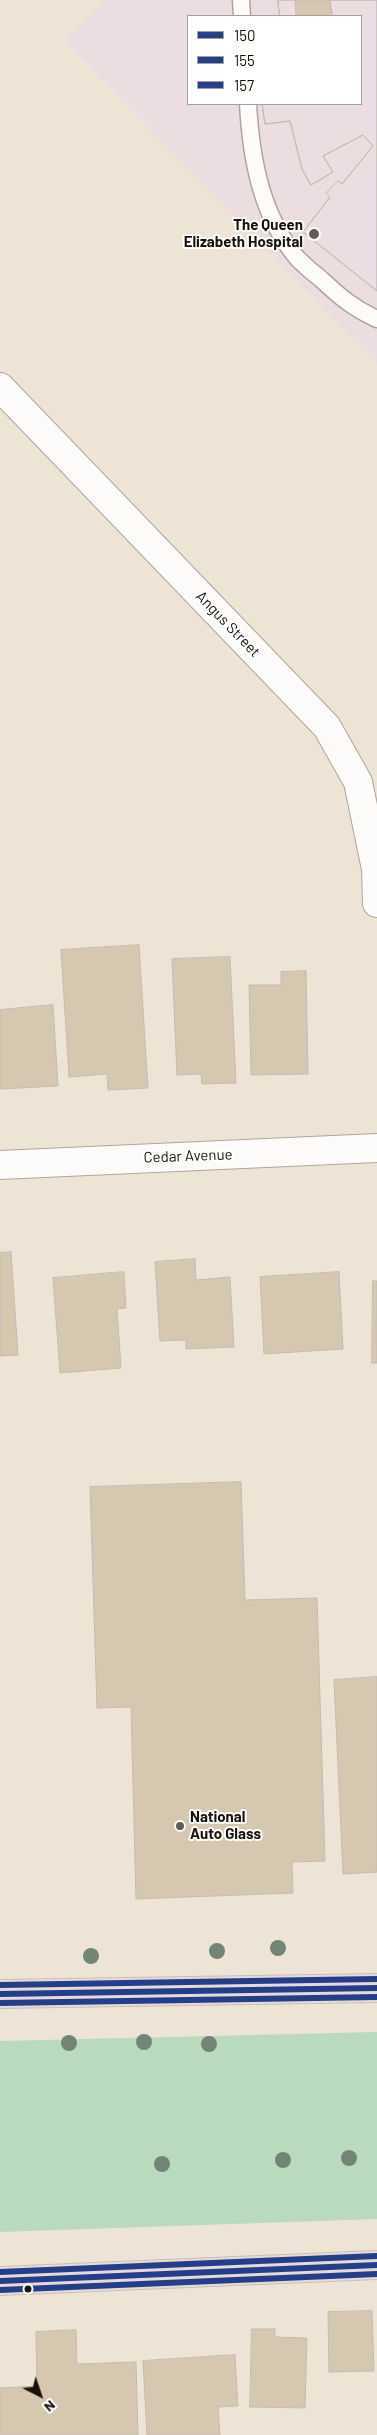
<!DOCTYPE html>
<html>
<head>
<meta charset="utf-8">
<style>
  body { margin:0 }
  #map { position:relative; width:377px; height:2435px; overflow:hidden; background:#eee4d6; font-family:Barlow,sans-serif }
  canvas { display:block }
  .legend { position:absolute; left:187px; top:15px; width:175px; height:90px; box-sizing:border-box; background:#fff; border:1px solid #a3a09d; margin:0; padding:6px 9px; list-style:none; font-size:15px; color:#191209 }
  .legend li { display:flex; align-items:center; gap:10px; height:25px }
  .legend b { width:25px; border:1px solid #a3a09d }
  .north { position:absolute; left:15px; top:2370px; width:50px; height:50px; -webkit-text-stroke:4px #fff; paint-order:stroke; rotate:139deg; font-size:14px; font-weight:700; line-height:20px; text-align:center; color:#191209 }
  .north::after { content:''; display:block; margin:auto; width:18px; height:22px; background:#191209; clip-path:polygon(50% 0,100% 100%,50% 72%,0 100%) }
</style>
</head>
<body>
<div id="map">
<canvas width="377" height="2435"></canvas>
<ul class="legend">
<li><b style="height:6px;background:#243e8c"></b>150</li>
<li><b style="height:6px;background:#243e8c"></b>155</li>
<li><b style="height:6px;background:#243e8c"></b>157</li>
</ul>
<div class="north">N</div>
</div>
<script>
const ctx = document.querySelector('canvas').getContext('2d');
ctx.lineJoin = 'round';
function paint(path, color) { ctx.fillStyle = color; ctx.fill(path, 'evenodd'); }
function strokePath(path, color, width, dash) { ctx.strokeStyle = color; ctx.lineWidth = width; ctx.lineCap = dash ? 'butt' : 'round'; ctx.setLineDash(dash || []); ctx.stroke(path); }
function write(font, color, halo, rows, align = 'center') {
  ctx.font = font + ' Barlow,sans-serif'; ctx.lineWidth = 4; ctx.setLineDash([]); ctx.textBaseline = 'middle'; ctx.strokeStyle = halo; ctx.fillStyle = color; for (const [text, x, y, turn = 0] of rows) {
    ctx.save(); ctx.translate(x, y); ctx.rotate((+turn || 0) * Math.PI / 180); ctx.textAlign = isNaN(turn) ? turn : align; if (halo) ctx.strokeText(text, 0, 0); ctx.fillText(text, 0, 0); ctx.restore();
  }
}
paint(new Path2D(`
  M105,0H377V364L65,41ZM188,16H361V104H188Z`), '#ecdde0');
paint(new Path2D(`
  M377,2032V2219L0,2232V2041Z`), '#badabe');
const building = new Path2D(`
  M278,0H295L296,16H280Z
  M278,0H377V291L303,232L330,197L326,193L338,181L342,184L373,146L363,135L323,156L333,172L311,185L302,169L290,121L265,124L262,104H361V16H280Z
  M330,0H377V291L303,232L330,197L326,193L338,181L342,184L373,146L363,135L323,156L333,172L311,185L302,169L290,121L265,124L262,104H361V16H333Z
  M139,945L148,1088L108,1090L107,1074L69,1077L61,950Z
  M230,957L236,1083L202,1084L201,1074L177,1075L172,959Z
  M306,971L308,1074L251,1075L249,985H281V972Z
  M53,1005L58,1086L0,1089V1010Z
  M11,1252L18,1355L0,1356V1253Z
  M195,1259L196,1280L230,1277L234,1347L186,1349V1340L160,1341L155,1262Z
  M124,1272L126,1308L117,1309L121,1368L60,1373L53,1278Z
  M339,1272L343,1349L264,1354L260,1277Z
  M373,1281H377V1363H372Z
  M241,1482L245,1600L317,1598L325,1861L292,1862L293,1893L136,1899L131,1707L97,1708L90,1487Z
  M377,1677V1872L343,1874L334,1680Z
  M372,2311L374,2371L329,2372L328,2312Z
  M252,2329H275V2337L307,2338L305,2408L250,2407Z
  M76,2330L77,2364L136,2362L138,2435H0V2388L37,2386L36,2332Z
  M235,2355L238,2406L218,2407L220,2435H147L143,2361Z`);
paint(building, '#d6c7b1');
strokePath(building, '#c4bcb1', 1);
const lane = new Path2D(`
  M241,0L242,16
  M248,104C251,158 261,216 298,259C305,266 313,273 321,279C340,297 353,308 377,319`);
const street = new Path2D(`
  M0,387L327,727L358,782L376,869L377,903
  M0,1165L377,1148`);
const highway = new Path2D(`
  M0,1994L377,1988
  M0,2281L377,2265`);
strokePath(lane, '#aea69b', 19);
strokePath(street, '#aea69b', 30);
strokePath(highway, '#c6c2bb', 30);
strokePath(lane, '#fcfbf9', 16);
strokePath(street, '#fcfbf9', 28);
strokePath(highway, '#e8dad5', 28);
strokePath(new Path2D(`
  M0,1994L377,1988
  M0,2281L377,2265`), '#243e8c', 6);
strokePath(new Path2D(`
  M0,2003L377,1997
  M0,2290L377,2274`), '#243e8c', 6);
strokePath(new Path2D(`
  M0,1985L377,1979
  M0,2272L377,2256`), '#243e8c', 6);
ctx.fillStyle = '#738574';
for (const [x, y] of [
  [278,1948],
  [217,1951],
  [91,1956],
  [144,2042],
  [69,2043],
  [209,2044],
  [349,2158],
  [283,2160],
  [162,2164]
]) { ctx.beginPath(); ctx.arc(x, y, 8, 0, 2 * Math.PI); ctx.fill(); }
for (const [x, y, r, color] of [
  [314,234,6,"#645c51"],
  [180,1826,5,"#645c51"],
  [28,2289,4.5,"#191209"]
]) { const dot = new Path2D(); dot.arc(x, y, r, 0, 2 * Math.PI); ctx.fillStyle = color; ctx.fill(dot); strokePath(dot, '#fff', 2); }
write('bold 15px', '#191209', '#fff', [
  ["The Queen",303,225],
  ["Elizabeth Hospital",303,242],
  ["National",190,1817,"left"],
  ["Auto Glass",190,1834,"left"]
], 'right');
write('15px', '#191209', '#fff', [
  ["Angus Street",228,624,46],
  ["Cedar Avenue",188,1156,-2]
]);
</script>
</body>
</html>
